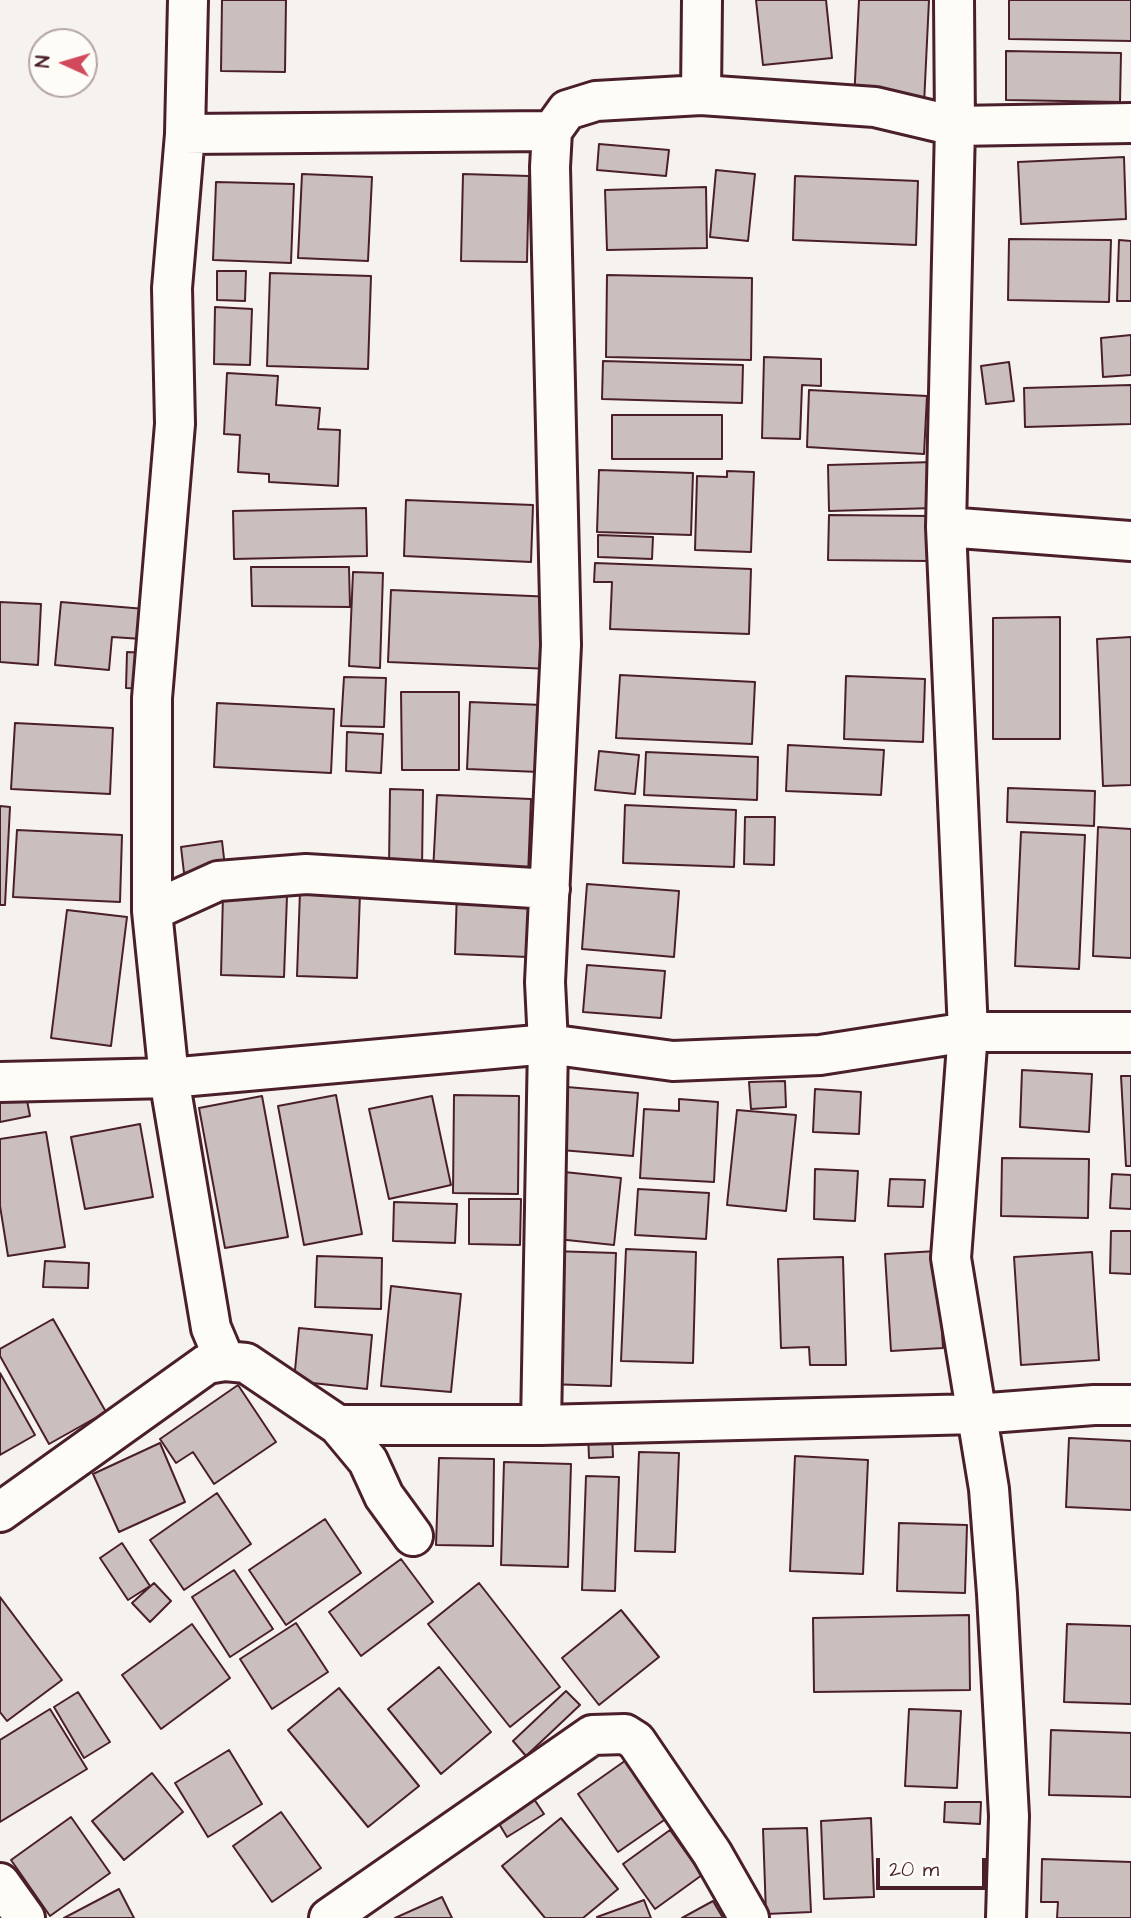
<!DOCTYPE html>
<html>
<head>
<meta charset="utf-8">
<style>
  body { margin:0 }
  #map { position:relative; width:1131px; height:1918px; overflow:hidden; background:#f6f3ef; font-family:"Architects Daughter",sans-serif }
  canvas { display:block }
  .north { position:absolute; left:28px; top:28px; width:70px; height:70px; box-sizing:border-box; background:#fdfcf7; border:2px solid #b5a4a5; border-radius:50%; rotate:274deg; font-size:19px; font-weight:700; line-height:28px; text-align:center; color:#4a1f2b }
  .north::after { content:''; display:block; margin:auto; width:24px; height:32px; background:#d1495b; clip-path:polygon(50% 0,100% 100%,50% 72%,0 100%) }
  .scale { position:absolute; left:876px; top:1858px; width:110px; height:32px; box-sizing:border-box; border:4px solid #4a1f2b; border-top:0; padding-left:9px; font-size:21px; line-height:24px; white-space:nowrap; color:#4a1f2b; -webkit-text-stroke:5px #fdfcf7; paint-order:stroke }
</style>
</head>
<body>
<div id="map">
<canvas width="1131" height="1918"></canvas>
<div class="north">N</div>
<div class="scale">20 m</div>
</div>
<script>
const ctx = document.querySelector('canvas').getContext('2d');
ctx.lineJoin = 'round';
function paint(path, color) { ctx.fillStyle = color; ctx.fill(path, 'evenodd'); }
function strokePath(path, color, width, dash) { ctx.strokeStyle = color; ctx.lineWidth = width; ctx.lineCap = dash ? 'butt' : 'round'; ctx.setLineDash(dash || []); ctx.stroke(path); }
const building = new Path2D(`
  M222,0H286L285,72L221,71Z
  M756,0H826L832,58L763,65Z
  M859,0H929L924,104L854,101Z
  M1009,0H1131V41L1009,39Z
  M1006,51L1121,53L1120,102L1006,100Z
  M599,144L669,150L666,176L597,170Z
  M1124,157L1126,219L1021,224L1018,162Z
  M716,170L755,174L748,241L710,237Z
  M302,174L372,177L368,261L298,258Z
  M463,174L529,176L527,262L461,261Z
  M795,176L918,181L916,245L793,240Z
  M216,182L294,184L291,263L213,260Z
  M706,187L707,248L607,250L605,190Z
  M1009,239L1111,240L1109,302L1008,300Z
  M1119,240L1131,241V301H1117Z
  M217,271H246L245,301L217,300Z
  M270,273L371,276L368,369L267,366Z
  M607,275L752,278L751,360L606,357Z
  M215,307L252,309L250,365L214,364Z
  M1131,335V375L1103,377L1101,338Z
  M764,357L821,359V386L802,385L800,439L762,438Z
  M603,361L743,365L742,403L602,399Z
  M1009,362L1014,401L986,404L981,366Z
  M227,373L278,376L276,405L320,408L318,429L340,430L338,486L269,482V474L238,472L240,435L224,434Z
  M1131,385V424L1025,427L1024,388Z
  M809,390L927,396L924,454L807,447Z
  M612,415H722V459H612Z
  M934,462L935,508L829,511L828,465Z
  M599,470L693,473L691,535L597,532Z
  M727,471L754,472L751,552L695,550L697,476L727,477Z
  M406,500L533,505L531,562L404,556Z
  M366,508L367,556L234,559L233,511Z
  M829,515L931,516L930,561L828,560Z
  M598,535L653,537L652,559L598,557Z
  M595,563L751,569L749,634L610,629L612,582H594Z
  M251,567H349L350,607L252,606Z
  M353,572L383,573L380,668L349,666Z
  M391,590L554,597L551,669L388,662Z
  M0,602L41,604L38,665L0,662Z
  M61,602L145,609L142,639L112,637L109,670L55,665Z
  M1060,617V739H993V618Z
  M1131,637V785L1103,786L1097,639Z
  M127,652L149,653L147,689L126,688Z
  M620,675L755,682L752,744L616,738Z
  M846,676L925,679L923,742L844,739Z
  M344,677L386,678L384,727L341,726Z
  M401,692H459V770H402Z
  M470,702L542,705L539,772L467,769Z
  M217,703L334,709L331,773L214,767Z
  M15,723L113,728L110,794L11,789Z
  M347,732L383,734L381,773L346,771Z
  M788,745L884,750L881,795L786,791Z
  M599,751L639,755L635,794L595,790Z
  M646,752L758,757L757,800L644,795Z
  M1008,788L1095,791L1094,826L1007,822Z
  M390,789L423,790L422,870L389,868Z
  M437,795L531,799L528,876L433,872Z
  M625,805L736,810L734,867L623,863Z
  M0,806L10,807L5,905H0Z
  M745,817H775L774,865L744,864Z
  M1098,827L1131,829V958L1093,956Z
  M17,830L122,835L120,902L13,897Z
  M1021,832L1085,835L1079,969L1015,966Z
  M222,841L225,867L184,873L181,847Z
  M587,884L679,891L674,957L582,949Z
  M457,890L530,892L528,957L455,954Z
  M300,891L360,893L357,978L297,976Z
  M223,894L287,896L284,977L221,975Z
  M67,910L127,917L111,1046L51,1038Z
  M587,965L665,971L661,1018L583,1012Z
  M1022,1070L1092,1074L1089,1132L1020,1127Z
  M1121,1076H1131V1166H1126Z
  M785,1081L786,1107L751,1109L749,1082Z
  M555,1086L638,1093L633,1156L549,1149Z
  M815,1089L861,1092L859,1134L813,1132Z
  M25,1090L30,1116L0,1122V1095Z
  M336,1095L362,1234L304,1245L278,1106Z
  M454,1095L519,1096L518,1194L453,1193Z
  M262,1096L288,1237L225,1248L199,1108Z
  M432,1096L451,1185L389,1199L369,1109Z
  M679,1099L718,1102L714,1182L640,1178L644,1109L679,1111Z
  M737,1110L796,1115L786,1211L727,1205Z
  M140,1124L153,1197L85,1209L71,1137Z
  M46,1132L65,1247L8,1256L0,1206V1139Z
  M1002,1158L1089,1159L1088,1218L1001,1216Z
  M815,1169L858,1171L855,1221L814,1219Z
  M555,1171L621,1178L614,1245L548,1238Z
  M1112,1174L1131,1175V1209L1110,1208Z
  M890,1179L925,1180L923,1207L888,1206Z
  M638,1189L709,1193L706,1239L635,1235Z
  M469,1199H521L520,1245L469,1244Z
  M394,1202L457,1204L455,1243L393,1241Z
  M1111,1231H1131V1274L1110,1273Z
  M626,1249L696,1252L693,1363L621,1361Z
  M551,1251L616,1253L611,1386L546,1384Z
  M937,1251L943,1348L891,1351L885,1254Z
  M1092,1252L1099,1360L1021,1365L1014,1257Z
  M317,1256L382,1258L381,1309L315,1307Z
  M843,1257L846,1365H810L809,1347L781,1348L778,1259Z
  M45,1261L89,1263L88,1288L43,1287Z
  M391,1286L461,1294L451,1392L381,1386Z
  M53,1319L106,1412L49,1444L0,1356V1349Z
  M299,1328L372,1335L367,1389L294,1381Z
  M0,1373L35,1435L0,1455Z
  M238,1385L276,1442L214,1484L193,1452L176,1463L160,1439Z
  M612,1432L613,1457L589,1458L588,1433Z
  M1069,1438L1131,1441V1510L1066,1507Z
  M160,1443L185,1502L119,1532L93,1474Z
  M639,1452L679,1453L675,1552L635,1551Z
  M795,1456L868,1460L863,1574L790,1571Z
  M439,1458L494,1459L493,1546L436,1545Z
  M504,1462L571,1464L568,1567L501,1565Z
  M586,1476L619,1477L615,1591L582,1590Z
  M217,1493L251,1544L184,1590L150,1540Z
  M325,1519L361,1573L286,1625L249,1570Z
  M899,1523L967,1525L965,1593L897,1591Z
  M122,1543L150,1586L128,1600L100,1558Z
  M401,1559L433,1602L361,1656L329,1612Z
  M234,1570L273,1629L230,1657L192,1597Z
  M154,1583L171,1601L150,1622L132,1603Z
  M479,1583L560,1687L510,1727L428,1624Z
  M0,1597L62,1680L7,1721L0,1712Z
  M621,1610L659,1657L599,1705L562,1658Z
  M969,1615L970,1690L814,1692L813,1618Z
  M296,1623L328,1672L272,1709L240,1659Z
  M192,1624L230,1678L161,1729L122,1675Z
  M1067,1624L1131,1626V1704L1064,1702Z
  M439,1667L491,1732L441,1774L388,1709Z
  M339,1688L419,1786L368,1827L288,1730Z
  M566,1691L580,1705L526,1756L513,1741Z
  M78,1692L110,1742L84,1758L54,1707Z
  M50,1709L87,1769L0,1822V1740Z
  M909,1709L961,1711L957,1788L905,1786Z
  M1051,1730L1131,1733V1797L1049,1795Z
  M229,1750L262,1804L208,1837L175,1783Z
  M629,1758L670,1816L618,1852L578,1794Z
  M152,1773L183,1812L124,1860L92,1821Z
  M534,1799L544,1814L507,1837L498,1822Z
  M945,1802H981L980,1824L944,1822Z
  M281,1812L321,1868L272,1902L233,1846Z
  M71,1817L110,1873L50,1916L11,1860Z
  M561,1818L618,1889L583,1918H545L502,1866Z
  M871,1818L874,1897L824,1899L821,1821Z
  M807,1828L811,1912L766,1914L763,1829Z
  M670,1830L702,1875L655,1909L623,1864Z
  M1042,1859L1131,1862V1918H1057L1058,1902H1041Z
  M119,1889L134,1918H64Z
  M442,1897L452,1918H395Z
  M644,1900L651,1918H598L597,1917Z
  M713,1901L723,1918H682Z`);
paint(building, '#cbbfbe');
strokePath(building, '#4a1f2b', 2);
const minor = new Path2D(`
  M188,0L185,134L172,288L175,424L152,698V911L169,1078L211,1328L225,1361
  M954,0L955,126L946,527L968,1032L951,1258L989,1489L997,1594L1009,1816L1006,1918
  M701,95L702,0
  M185,134L552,131
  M946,527L1131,541
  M152,911L218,881L306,874L550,889
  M0,1082L169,1078L548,1044L673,1061L820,1055L968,1032H1131
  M338,1425L368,1461L384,1496L413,1536
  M541,1425L548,1044L545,982L561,645L550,167L552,131L567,110L596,101L701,95L875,107L955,126L1131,123
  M0,1512L207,1364L225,1361L246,1363L338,1425H541L976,1414L1094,1405H1131
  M0,1883L25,1918
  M329,1918L592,1735L625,1734L636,1741L712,1853L749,1918`);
strokePath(minor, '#4a1f2b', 44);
strokePath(minor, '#fdfcf7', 38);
</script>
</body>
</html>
